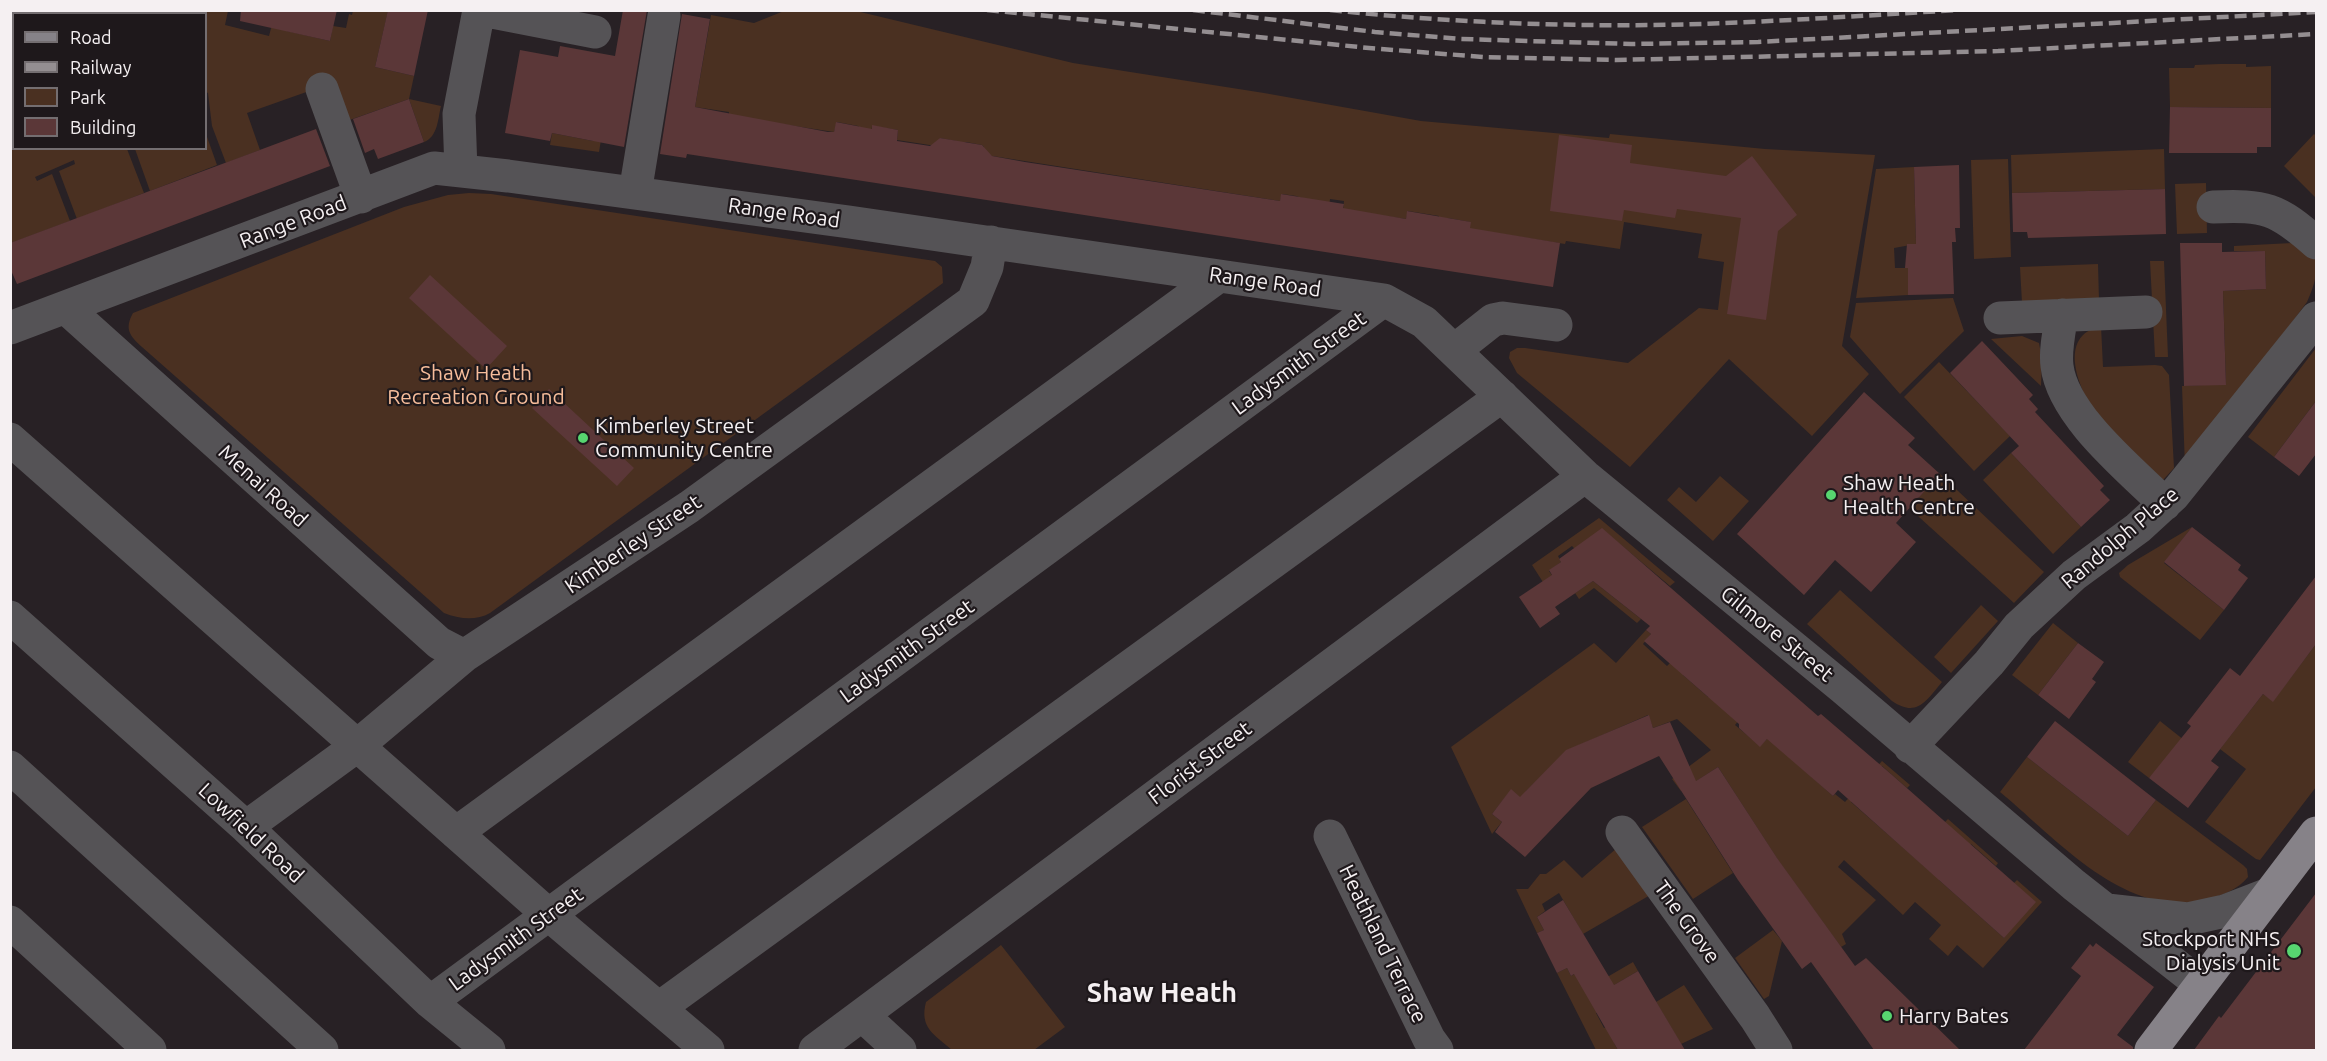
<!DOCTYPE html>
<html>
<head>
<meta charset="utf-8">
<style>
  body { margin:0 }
  #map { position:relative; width:2327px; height:1061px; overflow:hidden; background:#282125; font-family:Ubuntu,sans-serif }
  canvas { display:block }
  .frame { position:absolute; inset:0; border:12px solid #f5f0f2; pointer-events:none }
  .legend { position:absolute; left:12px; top:12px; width:195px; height:138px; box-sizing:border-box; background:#1e181b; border:2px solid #746e71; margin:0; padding:8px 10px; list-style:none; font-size:18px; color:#f5f0f2 }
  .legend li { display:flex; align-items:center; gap:12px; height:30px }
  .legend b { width:30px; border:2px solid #746e71 }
</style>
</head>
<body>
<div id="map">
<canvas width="2327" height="1061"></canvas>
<div class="frame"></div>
<ul class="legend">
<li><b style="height:8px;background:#868288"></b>Road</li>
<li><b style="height:8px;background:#948e91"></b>Railway</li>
<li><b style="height:16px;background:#4a3021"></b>Park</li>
<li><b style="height:16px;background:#5b3738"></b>Building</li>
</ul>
</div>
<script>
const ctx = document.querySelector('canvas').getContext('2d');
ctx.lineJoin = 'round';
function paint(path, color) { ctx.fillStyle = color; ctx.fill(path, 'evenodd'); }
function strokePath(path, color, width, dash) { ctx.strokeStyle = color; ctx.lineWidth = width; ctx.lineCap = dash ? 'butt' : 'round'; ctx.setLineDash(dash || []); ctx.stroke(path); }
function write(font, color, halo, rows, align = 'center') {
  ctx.font = font + ' Ubuntu,sans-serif'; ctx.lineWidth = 4.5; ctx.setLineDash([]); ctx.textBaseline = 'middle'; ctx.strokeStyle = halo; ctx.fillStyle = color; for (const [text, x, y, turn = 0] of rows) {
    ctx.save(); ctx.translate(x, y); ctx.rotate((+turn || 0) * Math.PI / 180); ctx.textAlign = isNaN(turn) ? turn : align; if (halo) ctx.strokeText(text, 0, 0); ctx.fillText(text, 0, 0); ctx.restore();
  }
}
paint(new Path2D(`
  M154,10L228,11L225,25L269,36L275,13L287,31L330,41L333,26L346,28L349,14L352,15L353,11H388L375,67L414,76L409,99L441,106C438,118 438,137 424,142L409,99L344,122L329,84L247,113L260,150L226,163L212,126L208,93L206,92V14H154Z
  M852,10L1073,63L1264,93L1421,121L1609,138L1610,134L1765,149L1875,155L1842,346L1869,374L1812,436L1729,359L1630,467L1517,373L1509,358L1510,352L1517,348H1525L1628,363L1699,308L1718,310L1724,262L1698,258L1702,234L1624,222L1620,249L1566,241L1565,244L1470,229V222L1448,218L1438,224L1439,216L1408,211L1406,219L1343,210L1344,201L1330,199L1329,207L1296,196L1282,194L1280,201L986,155H983L984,147L982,145L966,142L958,144L956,141L940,138L936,146L897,140L898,130L872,126L871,137L858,126L837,122L834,132L729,116V112L695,107L711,15L754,23L784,11Z
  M2220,64H2246V67L2271,66V108L2170,107L2169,68H2194L2195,65Z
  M611,79L599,152L550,145L552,133L593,141Z
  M13,125L14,148L127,149L144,193L77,219L59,171L75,164L74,160L35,177L37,181L52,174L70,221L11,243V126Z
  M206,134L217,165L150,191L135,149L206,148Z
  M2314,134L2316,136V198L2284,166Z
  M2164,149L2165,189L2012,193L2011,155Z
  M2008,159L2011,257L1974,259L1971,160Z
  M1914,167L1916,244L1894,248L1895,268H1908V295L1856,298L1876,169Z
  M2206,183L2207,233L2177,234L2175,184Z
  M469,193L491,194L935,261L942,267L943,283L490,613C476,621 459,619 444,613L142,347C130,336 124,329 133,313L404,207L448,195Z
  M2292,243L2312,250C2320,269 2315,284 2307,302L2185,467L2182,386L2226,384L2223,291L2266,289L2265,251H2234V246Z
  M2150,261H2164L2168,357H2155Z
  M2098,264L2099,300L2022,303L2020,267Z
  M1953,298L1964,331L1900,394L1850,337L1856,303Z
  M2101,326L2103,367L2155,365L2162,366L2169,375L2174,468L2163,480C2147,465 2131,450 2116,435C2109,429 2101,422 2096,415C2079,389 2056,336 2101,326Z
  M2022,336L2039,343L2042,359L2041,386L1991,339Z
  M2316,348V401L2274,457L2248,437Z
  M1939,362L2010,436L1974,471L1904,397Z
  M2011,453L2081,527L2053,554L1983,480Z
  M1940,474L2044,572L2014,603L1909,508Z
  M1720,476L1749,501L1713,541L1667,500L1679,487L1696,502Z
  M1599,518L1675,582L1670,586L1602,529L1575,549L1572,546L1558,556L1561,562L1549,571L1558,584L1548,590L1532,565Z
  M2192,527L2164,563L2224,610L2200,640L2120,577L2119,573L2128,565Z
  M1593,581L1641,619L1637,623L1594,588L1579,599L1575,593Z
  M1840,590L1942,682C1926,701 1917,718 1892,701L1807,624Z
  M1981,605L1998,621L1951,673L1934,657Z
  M2053,623L2078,643L2038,695L2012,675Z
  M1646,630L1651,634L1643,644L1667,666L1676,657L1694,662L1683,675L1708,697L1718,685L1743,715L1735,725L1760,746L1768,738L1833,796L1835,794L1845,802L1882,761L1910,785L1907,788L1882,766L1851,802L1933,874L1945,822L1948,819L1998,863L1996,866L1971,844L1939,880L2004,938L2014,883L2017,880L2042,902L1983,968L1957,945L1948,956L1929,939L1941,925L1915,902L1903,915L1844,860L1838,867L1876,900L1842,934L1846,944L1841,947L1778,860L1718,767L1681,791L1672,779L1711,750L1677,719L1653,728L1648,715L1568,750L1526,791L1523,801L1511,790L1492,814L1502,822L1492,834L1451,747L1594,643L1616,663Z
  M2316,644V787L2260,860L2256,859L2205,822L2246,769L2220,749L2263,694L2273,701Z
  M2160,721L2189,744L2149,778L2128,762Z
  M2027,757L2128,836L2156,800L2243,865L2247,869L2248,877C2237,890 2225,894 2209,899C2127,922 2057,839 2000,792Z
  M1686,799L1733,873L1693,899L1642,827Z
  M1617,848L1652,894L1583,934L1559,893L1542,904L1545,911L1537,917L1544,930L1537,933L1516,889H1528L1540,874H1546L1564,860L1582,878Z
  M1773,930L1782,941L1769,996L1764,999L1735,958Z
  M1001,945L1065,1027L1034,1050H952C935,1035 919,1028 926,1002Z
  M1633,962L1638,971L1599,994L1606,1007L1596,1013L1604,1028L1614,1023L1623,1038L1614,1043L1618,1050H1596L1557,973L1567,968L1571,976L1581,970L1609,976Z
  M1684,985L1713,1029L1681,1044L1656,1002Z`), '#4a3021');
paint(new Path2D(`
  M241,10H337L330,41L240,21Z
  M388,10H428L414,76L375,67Z
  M623,10H647L624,147L552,133L550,141L505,133L520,50L558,57L560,46L615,56Z
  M682,14L710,19L695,107L828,132H834L836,122L872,129V125L898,130L897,141L930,146L940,138L982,145L992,156L1025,162L1280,201L1281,194L1344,204L1343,208L1406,219L1407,211L1471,222L1470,228L1560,243L1553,287L687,154L686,158L660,154Z
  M409,99L424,142L378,159L374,149L365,153L353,119Z
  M2170,107L2271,108V147H2257V153H2169Z
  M316,129L330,166L17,284L10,268V243Z
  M1559,135L1632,145L1630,163L1726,176L1752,156L1797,215L1778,231L1766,320L1727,314L1741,218L1677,209L1675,218L1624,210L1622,221L1550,211Z
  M1959,165L1960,228H1955L1956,242H1952L1954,294L1908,295V268H1905L1907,244H1916L1914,167Z
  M2165,189L2166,234L2028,238L2027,232H2013L2012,193Z
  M2180,243H2222V252L2265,251L2266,289L2223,291L2226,385L2184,386Z
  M430,275L507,346L486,369L409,298Z
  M1982,341L2033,395L2029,399L2038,409L2035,412L2104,486L2100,490L2110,500L2081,527L2011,453L2019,446L1950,373Z
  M549,389L634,468L617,486L532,408Z
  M1864,392L1915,438L1908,445L1940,474L1896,523L1916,542L1871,592L1835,560L1804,595L1737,534Z
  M2316,401V454L2299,476L2274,457Z
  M2192,527L2241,565L2238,570L2248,578L2224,610L2164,562Z
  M1602,528L1818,716L1821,714L1891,774L2036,902L2004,938L1838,790L1833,796L1767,739L1760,747L1739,728V724L1644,641L1651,634L1646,630L1650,626L1593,581L1555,607L1560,614L1540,628L1519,597L1552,575L1549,570L1561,562L1559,559Z
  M2316,576V644L2273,702L2263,694L2211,761L2219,767L2188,808L2149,778L2191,726L2187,723L2230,668L2240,676Z
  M2078,643L2104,662L2092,679L2096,682L2069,719L2038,695Z
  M1649,715L1653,728L1670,722L1696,781L1718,767L1777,858L1855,966L1866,958L1960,1050H1874L1811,962L1802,969L1782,941L1738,880L1659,756L1591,788L1525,857L1495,832L1502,822L1492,814L1511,789L1520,797L1566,750Z
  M2055,721L2156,800L2128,836L2027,757Z
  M2316,893V1050H2194L2219,1016L2221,1018Z
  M1563,900L1614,985L1638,971L1685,1050H1618L1574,974L1571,976L1567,968L1557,973L1537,933L1544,930L1537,917Z
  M2096,943L2154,987L2117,1035L2133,1047V1050H2024L2081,976L2071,968L2090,944L2093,947Z`), '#5b3738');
strokePath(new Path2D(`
  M482,10L595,32
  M66,14L69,10
  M10,47H14
  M322,89L361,197
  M461,171L459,114L479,10
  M635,193L664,16
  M2213,207C2265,205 2277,208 2316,243
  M66,308L439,643L464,656
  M2062,315C2059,332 2055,350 2057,366C2063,416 2131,470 2165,504
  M2000,318L2146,312
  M10,328L434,168L508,176L849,222L1384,300L1424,322L1585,476L1843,688L2074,885L2200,984
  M1455,350L1493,320L1503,318L1556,325
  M10,439L549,915L708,1050
  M10,617L246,827L430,1002L489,1050
  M1910,747L1989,663L2019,626L2074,575L2138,528L2174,495L2316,318
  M10,767L322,1050
  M246,827L357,746L464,656L689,507L973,301L987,267L991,242
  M1622,832L1755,1017L1776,1050
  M456,833L1219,276
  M1330,836L1429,1039L1437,1050
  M2107,910L2188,919L2225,911L2269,894
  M10,922L150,1050
  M430,1002L1384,300
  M659,1008L1502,396
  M862,1015L900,1050
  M815,1050L1585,476`), '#555356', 33);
strokePath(new Path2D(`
  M2151,1050L2316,833`), '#868288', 33);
strokePath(new Path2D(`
  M987,10L1369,48L1483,57L1616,60L1998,51L2316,34
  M1193,10L1375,32L1461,39L1631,44L1758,42L2316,12
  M1330,10C1415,19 1502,24 1588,25C1711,27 1835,17 1959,10`), '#948e91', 4.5, [12, 6]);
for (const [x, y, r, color] of [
  [583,438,6,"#57d570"],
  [1831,495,6,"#57d570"],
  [2294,951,8,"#57d570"],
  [1887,1016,6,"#57d570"]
]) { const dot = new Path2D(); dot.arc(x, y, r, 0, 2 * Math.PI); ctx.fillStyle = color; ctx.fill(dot); strokePath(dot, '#1e181b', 2); }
write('21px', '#f5f0f2', '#1e181b', [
  ["Range Road",784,213,8],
  ["Range Road",293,222,-21],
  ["Range Road",1265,282,8],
  ["Ladysmith Street",1299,363,-36],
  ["Menai Road",263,486,42],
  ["Randolph Place",2120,538,-40],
  ["Kimberley Street",633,544,-34],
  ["Gilmore Street",1777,634,39],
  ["Ladysmith Street",907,651,-36],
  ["Florist Street",1200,763,-37],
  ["Lowfield Road",251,833,43],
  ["The Grove",1687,922,54],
  ["Ladysmith Street",516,939,-36],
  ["Heathland Terrace",1383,944,64]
]);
write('21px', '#f7bd9b', '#1e181b', [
  ["Shaw Heath",476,373],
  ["Recreation Ground",476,397]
]);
write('21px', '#f5f0f2', '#1e181b', [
  ["Kimberley Street",595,426],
  ["Community Centre",595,450],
  ["Shaw Heath",1843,483],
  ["Health Centre",1843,507],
  ["Stockport NHS",2280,939,"right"],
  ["Dialysis Unit",2280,963,"right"],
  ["Harry Bates",1899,1016]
], 'left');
write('bold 27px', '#f5f0f2', '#1e181b', [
  ["Shaw Heath",1162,993]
]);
</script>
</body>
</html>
